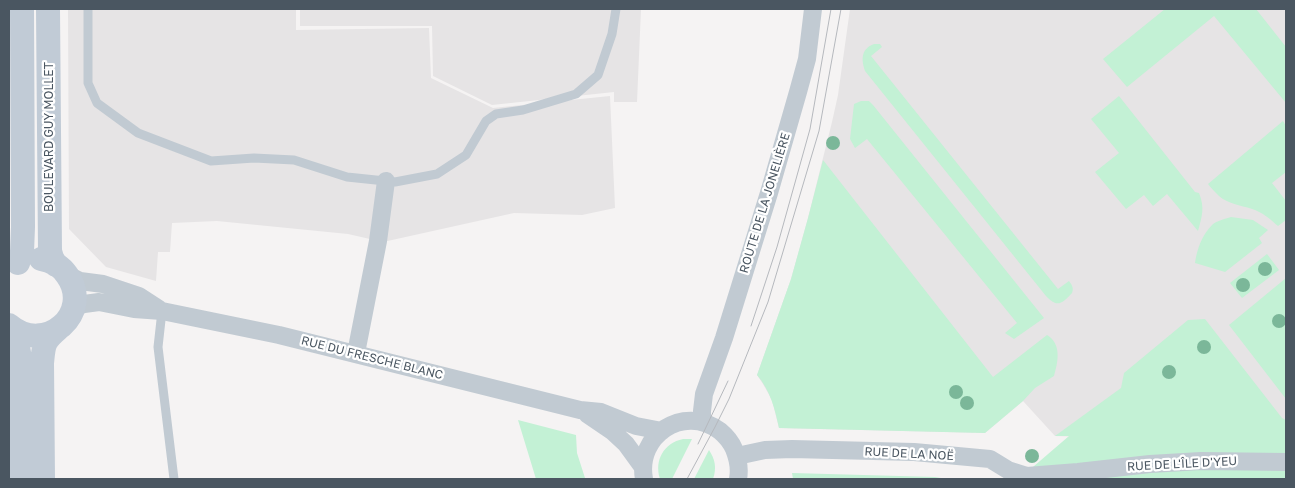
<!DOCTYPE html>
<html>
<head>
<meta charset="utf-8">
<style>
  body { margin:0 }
  #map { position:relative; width:1295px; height:488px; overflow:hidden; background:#f5f3f3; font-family:"Golos Text",sans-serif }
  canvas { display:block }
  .frame { position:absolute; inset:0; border:10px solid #4a5661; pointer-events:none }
</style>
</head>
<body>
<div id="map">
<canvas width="1295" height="488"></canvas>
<div class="frame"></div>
</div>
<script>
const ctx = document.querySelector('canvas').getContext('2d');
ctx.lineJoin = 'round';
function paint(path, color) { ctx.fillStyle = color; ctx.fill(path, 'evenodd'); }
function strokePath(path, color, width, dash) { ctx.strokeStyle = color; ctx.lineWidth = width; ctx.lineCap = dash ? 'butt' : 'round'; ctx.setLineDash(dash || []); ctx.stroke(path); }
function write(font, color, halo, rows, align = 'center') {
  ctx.font = font + ' "Golos Text",sans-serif'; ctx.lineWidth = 4.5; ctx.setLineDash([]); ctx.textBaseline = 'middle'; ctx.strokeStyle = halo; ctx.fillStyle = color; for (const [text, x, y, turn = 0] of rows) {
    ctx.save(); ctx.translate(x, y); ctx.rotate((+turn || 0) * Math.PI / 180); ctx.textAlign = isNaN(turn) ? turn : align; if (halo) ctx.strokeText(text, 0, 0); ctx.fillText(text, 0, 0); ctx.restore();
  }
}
paint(new Path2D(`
  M68,9H296V30L429,28L431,78L493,108L610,96L615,208L582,215L514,213L383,242L348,234L217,221L172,223L170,252H158L156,281L106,267L69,229Z
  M300,9H641L637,102H614V92L492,105L433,76L432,26H300Z
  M850,9H1286V443L1055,436L1023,401L985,433L779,428L772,400L763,384L757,375L791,279L808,218L832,122L838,95Z`), '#e6e4e5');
paint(new Path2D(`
  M1165,9H1256L1286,47V103L1214,16L1127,87L1103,59Z
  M874,44H880L882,47L871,56L1058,289L1069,281C1072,285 1074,288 1072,293C1062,304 1057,308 1046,296L865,71C861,59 861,49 874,44Z
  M1119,96L1195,192L1199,193C1205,208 1202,216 1198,231L1167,194L1153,206L1144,195L1126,209L1095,172L1119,153L1091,119Z
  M861,101H869L873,105L1044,318L1014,339L1005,333L1017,323L867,139L855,148L850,139L854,104Z
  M1283,121L1286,126V172L1272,183L1286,201V220L1278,226C1270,219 1262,212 1252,209C1240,205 1228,204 1219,196C1215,192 1211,188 1208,184Z
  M823,160L993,377L1047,335C1062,344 1058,362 1054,376L1035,388L1023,401L985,433L779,428C775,409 770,390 757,375L791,279L808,218Z
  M1231,217L1253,220L1268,230L1259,238L1262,243L1225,272L1195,263C1197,249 1202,235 1212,225C1216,221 1225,219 1231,217Z
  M1267,254L1279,270L1242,298L1230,283Z
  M1286,278V399L1229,325Z
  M1205,319L1282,418L1286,420V479H1019L1069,436H1055L1121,388L1124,373L1188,320Z
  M518,420L576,435L577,453L585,478L584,479H536Z
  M683,439H692L672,479H660C654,460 664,443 683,439Z
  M709,450C715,459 717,468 713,479H694Z
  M792,473L935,477L947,479H793Z`), '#c3f1d5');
strokePath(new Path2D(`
  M88,9V83L97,103L138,133L211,161L254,158L294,160L347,177L395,182L437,174L466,155L486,121L496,114L523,110L576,94L598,75L612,34L616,9
  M162,311L158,347L174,479`), '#c1cad2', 9);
strokePath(new Path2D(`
  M65,272L72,277L80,281L103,284L139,296L159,309
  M72,311L77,306L84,304L99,302L134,309L162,311L279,335L580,410L601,412L636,426L662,431
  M356,353L378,241L386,181
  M587,414L612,431L626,444L642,466
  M702,422V411L704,394L724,338L769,193L798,92L807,59L813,9
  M737,456L765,450L792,449L914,452L990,459L1008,470L1027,476L1078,472L1150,464L1201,461L1286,462
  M644,479C636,436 683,403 720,431C726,436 731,442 734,449C738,459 740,469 738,479`), '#c1cad2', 18);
strokePath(new Path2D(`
  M48,9L50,251L52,258L56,265
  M18,263L22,252L23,227L22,9
  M9,325C45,356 94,313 67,275C61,266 52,261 41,259
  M10,326L18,347L21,364L22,479
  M43,479L42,363C44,344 43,342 58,329`), '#c1cbd6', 24);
strokePath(new Path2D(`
  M751,326L777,247L810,129L831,9
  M698,444L728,381
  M687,479L715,427L729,399L768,302L819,131L841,9`), '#b5b8bd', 1);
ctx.fillStyle = '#7bb799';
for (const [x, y] of [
  [833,143],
  [1265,269],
  [1243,285],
  [1279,321],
  [1204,347],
  [1169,372],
  [956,392],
  [967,403],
  [1032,456]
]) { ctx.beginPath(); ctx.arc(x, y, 7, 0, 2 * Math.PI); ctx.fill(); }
write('12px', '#4a5661', '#fff', [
  ["BOULEVARD GUY MOLLET",49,137,-90],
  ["ROUTE DE LA JONELIÈRE",765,203,-73],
  ["RUE DU FRESCHE BLANC",372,358,14],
  ["RUE DE LA NOË",909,454,3],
  ["RUE DE L'ÎLE D'YEU",1182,464,-3]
]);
</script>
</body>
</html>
